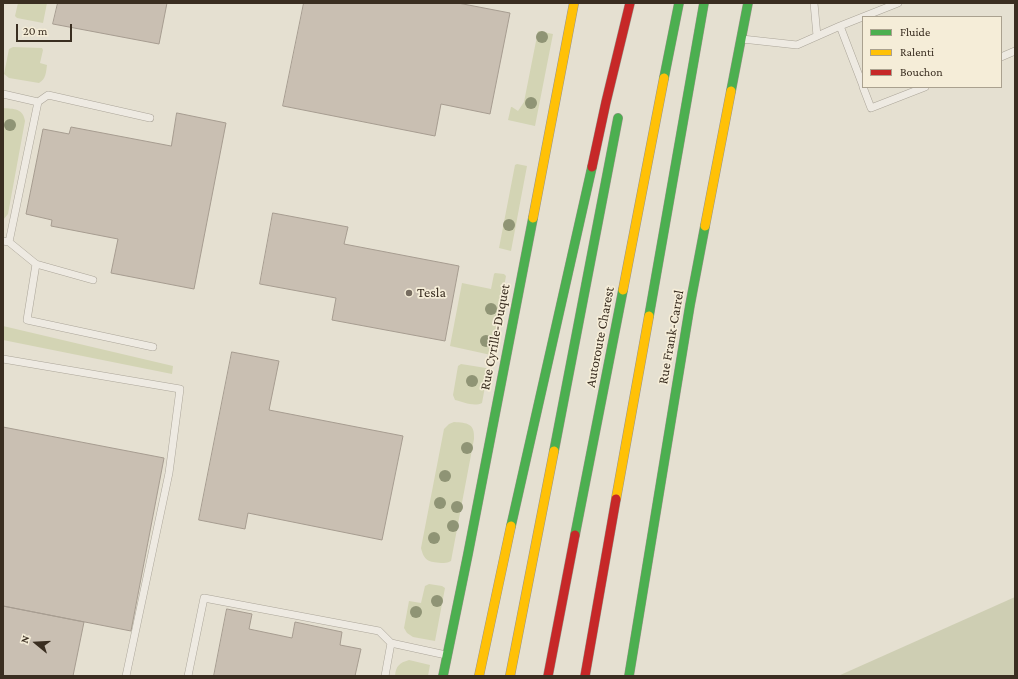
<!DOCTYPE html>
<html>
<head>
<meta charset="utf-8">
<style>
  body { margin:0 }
  #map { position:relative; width:1018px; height:679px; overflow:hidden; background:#e5e0d1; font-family:"Crimson Pro",serif }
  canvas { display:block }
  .frame { position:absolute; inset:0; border:4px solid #3a2e21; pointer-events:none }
  .legend { position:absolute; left:862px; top:16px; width:140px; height:72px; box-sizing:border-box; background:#f5edd8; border:1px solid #aaa18f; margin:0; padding:5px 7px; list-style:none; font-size:12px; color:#3a2e21 }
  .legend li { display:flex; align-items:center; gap:8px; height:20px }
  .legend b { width:20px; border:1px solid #aaa18f }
  .north { position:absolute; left:16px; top:623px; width:40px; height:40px; -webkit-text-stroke:3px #f5edd8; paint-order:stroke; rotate:288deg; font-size:11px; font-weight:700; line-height:16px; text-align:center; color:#3a2e21 }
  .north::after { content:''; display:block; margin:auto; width:14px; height:18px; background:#3a2e21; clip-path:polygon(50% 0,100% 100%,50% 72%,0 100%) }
  .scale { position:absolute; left:16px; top:24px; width:56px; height:18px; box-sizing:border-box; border:2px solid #3a2e21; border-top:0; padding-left:5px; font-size:12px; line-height:14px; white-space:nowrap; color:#3a2e21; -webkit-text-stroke:3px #f5edd8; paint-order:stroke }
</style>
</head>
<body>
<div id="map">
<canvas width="1018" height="679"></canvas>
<div class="frame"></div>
<ul class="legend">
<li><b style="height:5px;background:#4caf50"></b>Fluide</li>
<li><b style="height:5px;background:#ffc107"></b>Ralenti</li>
<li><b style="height:5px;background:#c62828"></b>Bouchon</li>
</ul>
<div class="north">N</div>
<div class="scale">20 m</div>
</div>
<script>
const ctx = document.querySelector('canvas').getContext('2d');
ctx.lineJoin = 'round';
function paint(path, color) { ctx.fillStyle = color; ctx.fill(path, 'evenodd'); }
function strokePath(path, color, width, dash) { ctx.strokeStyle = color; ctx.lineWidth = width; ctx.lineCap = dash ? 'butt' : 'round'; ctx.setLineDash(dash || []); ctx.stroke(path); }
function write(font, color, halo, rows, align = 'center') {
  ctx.font = font + ' "Crimson Pro",serif'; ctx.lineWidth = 3.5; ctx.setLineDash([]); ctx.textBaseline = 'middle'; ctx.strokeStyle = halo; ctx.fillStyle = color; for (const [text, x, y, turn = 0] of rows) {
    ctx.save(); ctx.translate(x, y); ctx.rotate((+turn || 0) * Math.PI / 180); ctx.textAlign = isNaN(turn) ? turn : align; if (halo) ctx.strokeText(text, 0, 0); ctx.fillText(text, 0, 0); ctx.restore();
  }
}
paint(new Path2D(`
  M18,3H47L43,23L17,18L15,16Z
  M538,31L553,34L535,126L508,120L511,107H512L518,111L524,102Z
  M13,47L42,48L43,50L40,63L47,65C46,72 46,79 39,83L9,78L4,74L9,49Z
  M3,108C14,109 23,108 25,121L8,214L3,220Z
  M517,164L527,166L511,251L499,248L515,165Z
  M495,273L504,274L506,276L491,355L450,346L462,283L491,289L494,274Z
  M3,326L173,366L172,374L3,340Z
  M461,364L486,368L488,370L482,403C474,407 463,402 455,400L453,395L458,366Z
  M454,422C467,423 475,423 474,439L451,561C447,563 445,563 441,563C429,562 424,561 421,548L444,429L449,424Z
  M429,584L442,586L445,588L435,641L413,637L407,633L404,628L409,601L421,603L425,586Z
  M409,660L430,665L428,676H395C396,666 399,663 409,660Z`), '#d3d4b4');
paint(new Path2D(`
  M1015,597V676H838Z`), '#ceceb3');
const building = new Path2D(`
  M58,3H167L159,44L53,24Z
  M304,3H458L510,13L490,114L441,104L435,136L283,106Z
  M177,113L226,123L194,289L111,273L118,239L51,226L52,220L26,214L43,129L69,134L71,127L171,146Z
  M273,213L348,227L344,244L459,266L445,341L332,320L336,298L260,284Z
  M232,352L279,361L269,410L403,436L382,540L248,513L245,529L199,520Z
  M3,427L164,458L131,631L3,606Z
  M3,606L84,622L73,676H3Z
  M227,609L252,614L249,629L292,638L295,622L342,632L340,645L361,649L355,676H214Z`);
paint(building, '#c9bfb2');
strokePath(building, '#a69c90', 1);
const lane = new Path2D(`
  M814,3L817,36
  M840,26L863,86
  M742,39L797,45L840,26L898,3
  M1001,57L1015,51
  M863,87L871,108L925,87
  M3,94L38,102L9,242L3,241
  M38,102L48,95L150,118
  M9,242L36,264L93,280
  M36,264L27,320L153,347
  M3,359L180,389L169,473L126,676
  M188,676L204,598L379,631L391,643L446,655
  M385,676L391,643`);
const fast = new Path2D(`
  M664,78L679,3
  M731,91L748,3
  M649,316L704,3
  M554,451L618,118
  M511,526L592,167
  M575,535L623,290
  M443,676L468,554L533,218
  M629,676L690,305L705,226`);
const slow = new Path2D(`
  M533,218L574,3
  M705,226L731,91
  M623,290L664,78
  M616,499L649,316
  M479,676L511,526
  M510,676L554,451`);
const jam = new Path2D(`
  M592,167L606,102L630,3
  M548,676L575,535
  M585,676L616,499`);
strokePath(lane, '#aba599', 8);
strokePath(fast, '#9a948a', 10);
strokePath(slow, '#9a948a', 10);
strokePath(jam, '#9a948a', 10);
strokePath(lane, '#eeeae2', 7);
strokePath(fast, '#4caf50', 9);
strokePath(slow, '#ffc107', 9);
strokePath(jam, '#c62828', 9);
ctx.fillStyle = '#8f9475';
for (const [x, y] of [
  [542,37],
  [531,103],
  [10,125],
  [509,225],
  [491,309],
  [486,341],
  [472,381],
  [467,448],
  [445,476],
  [440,503],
  [457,507],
  [453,526],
  [434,538],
  [437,601],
  [416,612]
]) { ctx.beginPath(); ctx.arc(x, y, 6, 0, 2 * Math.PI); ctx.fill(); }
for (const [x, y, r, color] of [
  [409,293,4,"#766c5f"]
]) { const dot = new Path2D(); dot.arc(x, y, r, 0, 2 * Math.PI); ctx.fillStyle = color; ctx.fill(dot); strokePath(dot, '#f5edd8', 1.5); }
write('14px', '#3a2e21', '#f5edd8', [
  ["Tesla",417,293]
], 'left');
write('14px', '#3a2e21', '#f5edd8', [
  ["Rue Cyrille-Duquet",495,337,-79],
  ["Autoroute Charest",600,337,-79],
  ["Rue Frank-Carrel",671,337,-80]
]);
</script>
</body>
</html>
